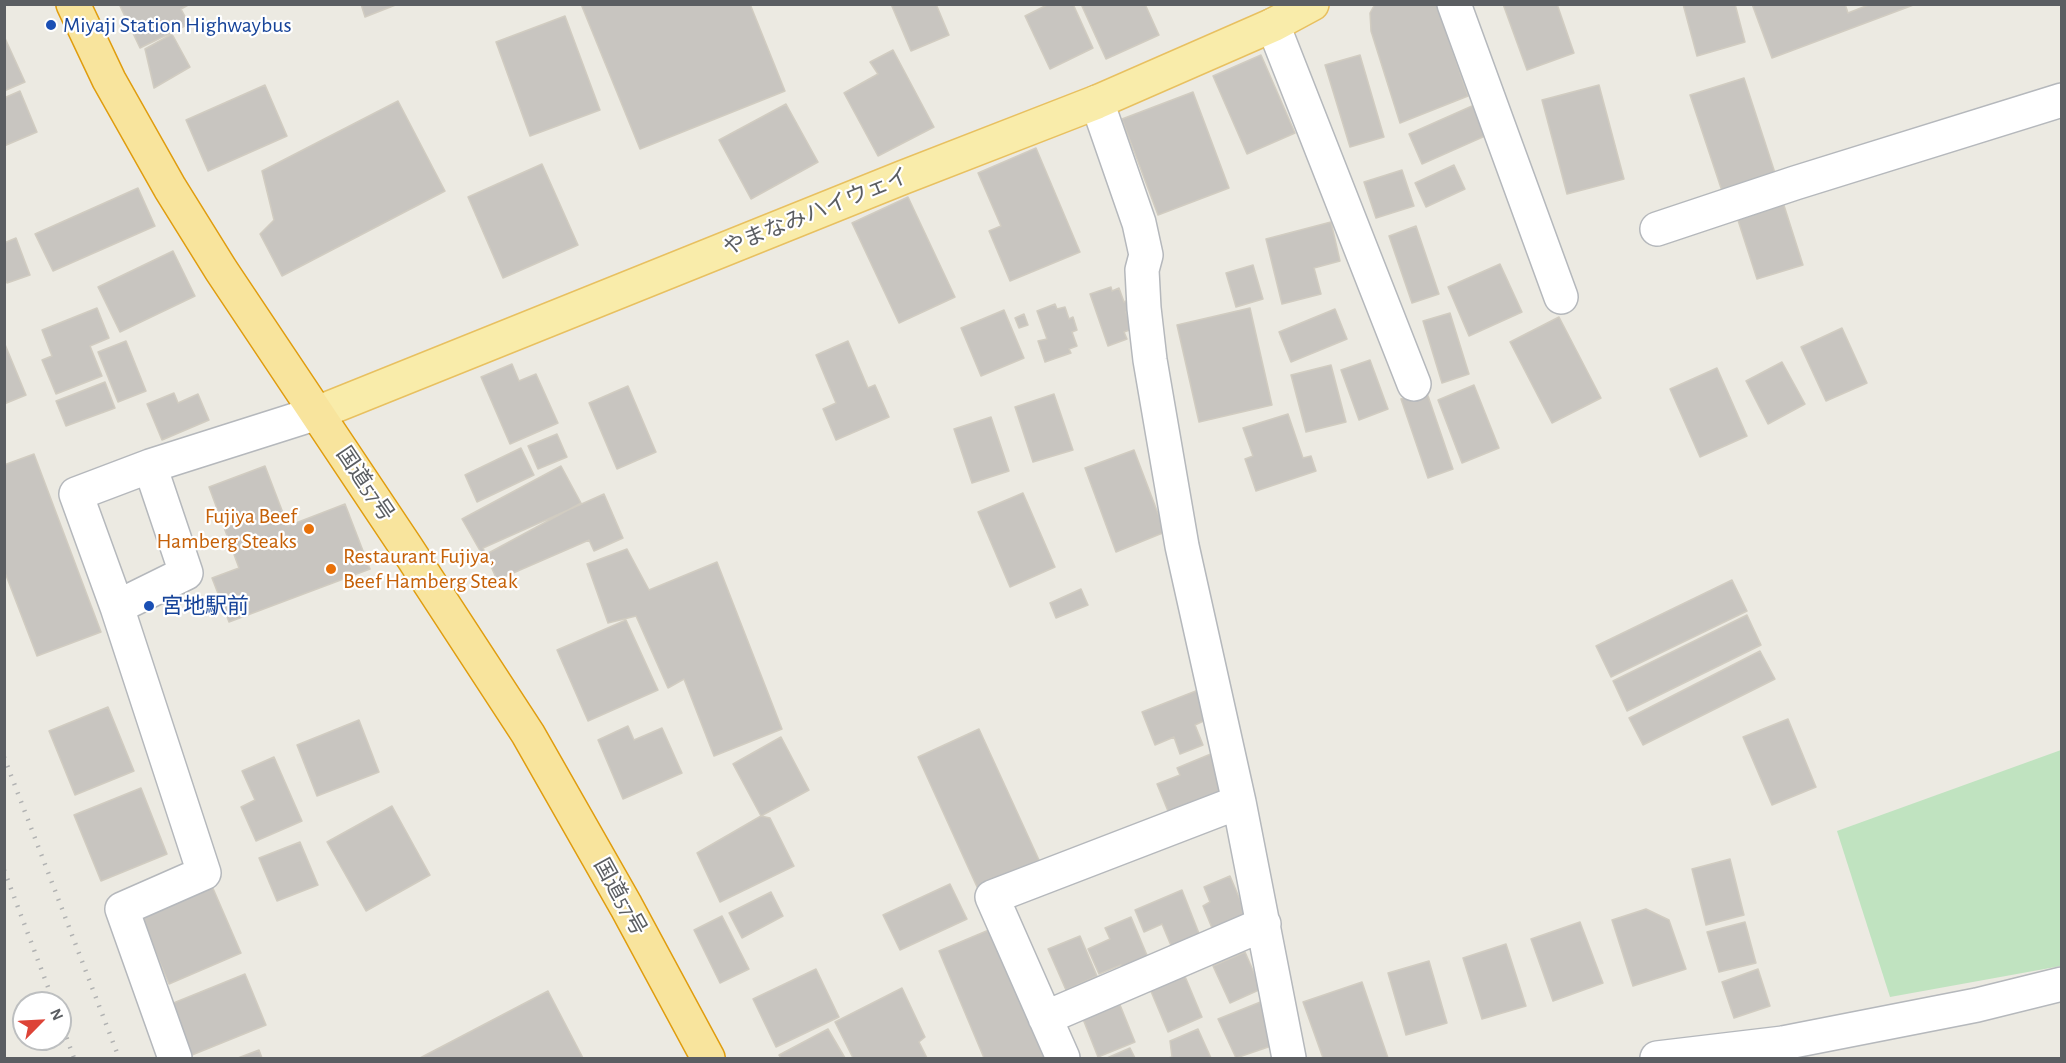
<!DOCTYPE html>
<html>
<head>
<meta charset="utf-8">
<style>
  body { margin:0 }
  #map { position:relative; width:2066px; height:1063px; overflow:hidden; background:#eceae2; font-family:"Alegreya Sans",sans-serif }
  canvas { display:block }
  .frame { position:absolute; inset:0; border:6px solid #5b5e62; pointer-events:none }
  .north { position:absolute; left:12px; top:991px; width:60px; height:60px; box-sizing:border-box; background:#fff; border:2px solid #bdbfc0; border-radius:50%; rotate:66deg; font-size:16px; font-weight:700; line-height:24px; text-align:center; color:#5b5e62 }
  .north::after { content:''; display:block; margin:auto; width:21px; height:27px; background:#dd4337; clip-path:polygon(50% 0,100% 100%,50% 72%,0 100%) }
</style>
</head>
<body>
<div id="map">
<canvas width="2066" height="1063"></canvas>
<div class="frame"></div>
<div class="north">N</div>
</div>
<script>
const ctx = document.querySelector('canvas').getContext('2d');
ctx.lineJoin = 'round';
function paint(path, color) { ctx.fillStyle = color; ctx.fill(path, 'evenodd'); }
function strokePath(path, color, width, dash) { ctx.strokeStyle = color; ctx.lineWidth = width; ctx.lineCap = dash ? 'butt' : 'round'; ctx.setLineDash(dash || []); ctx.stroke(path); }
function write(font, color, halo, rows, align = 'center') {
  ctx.font = font + ' "Alegreya Sans","Noto Sans JP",sans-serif'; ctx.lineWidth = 4.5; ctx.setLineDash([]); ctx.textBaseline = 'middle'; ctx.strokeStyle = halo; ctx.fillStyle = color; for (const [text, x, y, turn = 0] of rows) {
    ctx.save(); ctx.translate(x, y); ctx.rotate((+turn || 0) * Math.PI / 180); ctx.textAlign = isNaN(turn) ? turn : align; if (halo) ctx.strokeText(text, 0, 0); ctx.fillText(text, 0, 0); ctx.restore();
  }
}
paint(new Path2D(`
  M2061,750V966L1890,997L1837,831Z`), '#c0e3c0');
const building = new Path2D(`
  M119,4H190L181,9L189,24L140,48Z
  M361,4H398L365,17Z
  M581,4H750L785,91L640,149Z
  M891,4H936L949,35L911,51Z
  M1049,4H1073L1093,48L1050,69L1025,16Z
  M1081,4H1145L1159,35L1106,59Z
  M1375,4L1437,5L1468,96L1400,123L1371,31L1370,13Z
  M1503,4H1557L1574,53L1527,70Z
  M1683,4H1735L1745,42L1697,56Z
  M1752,4H1845L1848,13L1871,4H1916L1772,58Z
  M565,16L600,110L530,136L496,42Z
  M172,34L190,67L154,88L145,49Z
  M4,36L25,82L4,91Z
  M893,50L934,127L878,156L844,93L878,74L870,62Z
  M1261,55L1295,133L1247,154L1213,76Z
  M1360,55L1384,137L1350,147L1325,65Z
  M1744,78L1776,176L1723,194L1690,95Z
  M265,85L287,136L208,171L186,120Z
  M1599,85L1624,179L1567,194L1542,100Z
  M20,91L37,132L4,146V98Z
  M1193,92L1229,188L1158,215L1122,119Z
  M398,101L445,191L282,276L260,234L274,220L262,171Z
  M1481,102L1494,132L1422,164L1409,134Z
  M786,104L818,162L751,199L719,140Z
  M1036,148L1080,252L1010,281L989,231L1001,226L978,173Z
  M542,164L578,245L503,278L468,197Z
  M1454,165L1465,189L1426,207L1415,183Z
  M1402,170L1414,206L1376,218L1364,182Z
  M138,188L155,226L53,271L35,234Z
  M1781,196L1803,265L1757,279L1735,211Z
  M908,197L955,297L899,323L852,223Z
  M1331,222L1340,261L1314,268L1321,294L1282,304L1266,239Z
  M1416,226L1439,294L1412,303L1389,236Z
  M16,238L30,275L7,283L4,277V243Z
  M173,251L195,296L120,332L98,287Z
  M1500,264L1522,312L1469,336L1448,287Z
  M1253,265L1263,299L1236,307L1226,273Z
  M1111,287L1112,291L1119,288L1124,302L1128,300L1131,310L1126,312L1132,329L1124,332L1127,339L1108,346L1090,294Z
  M1055,304L1057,309L1065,307L1069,319L1073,317L1077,330L1072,332L1077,346L1069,349L1071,353L1045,362L1038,341L1047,339L1037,311Z
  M97,308L109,338L90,346L102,376L56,394L42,360L52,356L42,330Z
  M1250,308L1272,405L1199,422L1177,325Z
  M1335,309L1347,339L1291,362L1279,332Z
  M1004,310L1024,358L981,376L961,328Z
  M1450,313L1469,374L1442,383L1423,321Z
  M1024,314L1028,325L1019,328L1015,318Z
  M1559,317L1601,398L1552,423L1510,342Z
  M1842,328L1867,383L1826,401L1801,347Z
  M126,341L146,391L118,402L98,352Z
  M848,341L868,388L875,385L889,417L836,440L823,409L836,403L816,355Z
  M4,342L26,395L4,404Z
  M1370,360L1388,409L1359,420L1341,370Z
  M1782,362L1805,404L1768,424L1746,381Z
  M512,364L519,381L536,374L558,423L510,444L481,377Z
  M1331,365L1346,422L1306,432L1291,375Z
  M1717,368L1747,436L1700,457L1670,389Z
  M105,382L115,408L66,426L56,401Z
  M1474,385L1499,448L1462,463L1438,400Z
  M628,386L656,452L617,469L589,403Z
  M1426,390L1453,469L1428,478L1401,399Z
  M174,393L178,403L198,394L209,420L162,440L147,404Z
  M1054,394L1073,450L1033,462L1015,407Z
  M1288,414L1303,458L1311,456L1316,471L1256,491L1245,459L1253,456L1243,428Z
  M991,417L1009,471L972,483L954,429Z
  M557,434L567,457L538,469L528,446Z
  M521,448L534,475L477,502L465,475Z
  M1134,450L1165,532L1116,552L1085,468Z
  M34,454L101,632L37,656L4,570V465Z
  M265,466L288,526L345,504L370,569L229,622L212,578L239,568L209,487Z
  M561,466L581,503L483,556L462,519Z
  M1023,493L1055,567L1010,587L978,512Z
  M604,494L623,538L594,551L589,540L497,580L483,548Z
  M627,549L649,590L717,562L782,729L714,756L684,679L668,688L636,616L608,623L587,564Z
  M1732,580L1747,611L1611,677L1596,646Z
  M1081,589L1088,605L1056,618L1050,603Z
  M1747,615L1761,645L1627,711L1613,681Z
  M626,620L658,690L588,721L557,650Z
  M1760,651L1775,679L1643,745L1629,718Z
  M1201,689L1212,717L1195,725L1203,745L1180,754L1174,737L1155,745L1142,712Z
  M108,707L134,771L75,795L49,731Z
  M1788,719L1816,787L1772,805L1743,737Z
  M359,720L379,772L317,796L297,745Z
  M628,726L634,740L662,728L682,773L623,799L598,740Z
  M979,729L1039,860L978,889L918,757Z
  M781,737L809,790L761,816L733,764Z
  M1218,751L1234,791L1170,816L1157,784L1180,775L1177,768Z
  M274,757L302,821L256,841L241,807L255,800L242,771Z
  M141,788L167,854L101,881L74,815Z
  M392,806L430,875L366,911L327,842Z
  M761,816L770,818L794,866L720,902L697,853Z
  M300,842L318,885L277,901L259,858Z
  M1730,859L1744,915L1706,925L1692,869Z
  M1230,876L1246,914L1212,928L1203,906L1210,902L1204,887Z
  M950,884L967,919L900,950L883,915Z
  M212,886L241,953L169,984L141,917Z
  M1182,890L1200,936L1172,948L1162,924L1144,932L1135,910Z
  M771,892L783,916L742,938L729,913Z
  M1646,909L1669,920L1686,969L1633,986L1612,920Z
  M722,916L749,969L720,983L694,930Z
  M1131,917L1149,960L1123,971L1121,965L1099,974L1088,949L1110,939L1105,928Z
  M1580,922L1603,983L1553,1001L1531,939Z
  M1745,922L1756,963L1719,972L1707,932Z
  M996,927L1051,1055L1044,1058H984L939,951Z
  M1080,936L1097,976L1066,990L1048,949Z
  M1506,944L1526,1006L1482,1019L1463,958Z
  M1245,952L1261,989L1230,1003L1213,966Z
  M1429,961L1447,1023L1406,1035L1388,973Z
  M816,969L839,1017L776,1047L753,999Z
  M1758,969L1770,1006L1734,1018L1722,982Z
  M245,974L266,1025L192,1055L171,1004Z
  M1184,974L1202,1017L1168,1032L1150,989Z
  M1362,982L1388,1058H1323L1303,1002Z
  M902,988L925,1037L919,1042L927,1058H853L835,1022Z
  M548,991L583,1058H420Z
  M1118,1000L1135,1042L1098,1057L1081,1014Z
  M1263,1001L1277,1044L1236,1058L1218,1019Z
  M828,1029L845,1058H781L779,1055Z
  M1198,1029L1211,1058H1168L1172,1057L1170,1041Z
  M1130,1048L1135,1058H1107Z
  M259,1050L262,1058H238Z`);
paint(building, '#c8c5c0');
strokePath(building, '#d1ccc1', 1.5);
const minor = new Path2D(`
  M1454,4L1561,297
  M1273,25L1414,384
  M1097,102L1139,223L1146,255L1142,270L1144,308L1150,360L1182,546L1239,802L1289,1058
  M1657,229L1795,183L2062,100
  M150,466L186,573L117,607L76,494L150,466L317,413
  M117,607L204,873L122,909L175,1058
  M1045,1018L1264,924
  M1063,1058L992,897L1239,802
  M1657,1058L1783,1043L1977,1005L2062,984`);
const primary = new Path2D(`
  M317,413L904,177L1097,102L1273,25L1312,4`);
const trunk = new Path2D(`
  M73,4L109,80L170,188L221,270L406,547L528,734L626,906L708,1058`);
strokePath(minor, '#b5b8bc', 36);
strokePath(primary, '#e8c060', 36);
strokePath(trunk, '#e09d0f', 36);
strokePath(minor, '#fff', 33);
strokePath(primary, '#f9ecaa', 33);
strokePath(trunk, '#f8e49d', 33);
strokePath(new Path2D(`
  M4,757L119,1058
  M4,870L54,1003
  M60,1020L74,1058`), '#b1b2b2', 4.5, [1.5, 8]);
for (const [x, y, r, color] of [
  [51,25,6,"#1a4fb4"],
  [309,529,6,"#e8710a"],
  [331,569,6,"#e8710a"],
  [149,606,6,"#1a4fb4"]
]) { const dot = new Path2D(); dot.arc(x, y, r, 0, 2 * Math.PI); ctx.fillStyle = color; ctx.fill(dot); strokePath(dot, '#fff', 2); }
write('22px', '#164399', '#fff', [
  ["Miyaji Station Highwaybus",63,25],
  ["宮地駅前",161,606]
], 'left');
write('22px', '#5b5e62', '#fff', [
  ["やまなみハイウェイ",816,212,-22],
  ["国道57号",365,484,56],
  ["国道57号",620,897,61]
]);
write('22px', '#c56008', '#fff', [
  ["Fujiya Beef",297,516],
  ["Hamberg Steaks",297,541],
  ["Restaurant Fujiya,",343,556,"left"],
  ["Beef Hamberg Steak",343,581,"left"]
], 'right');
</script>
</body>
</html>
